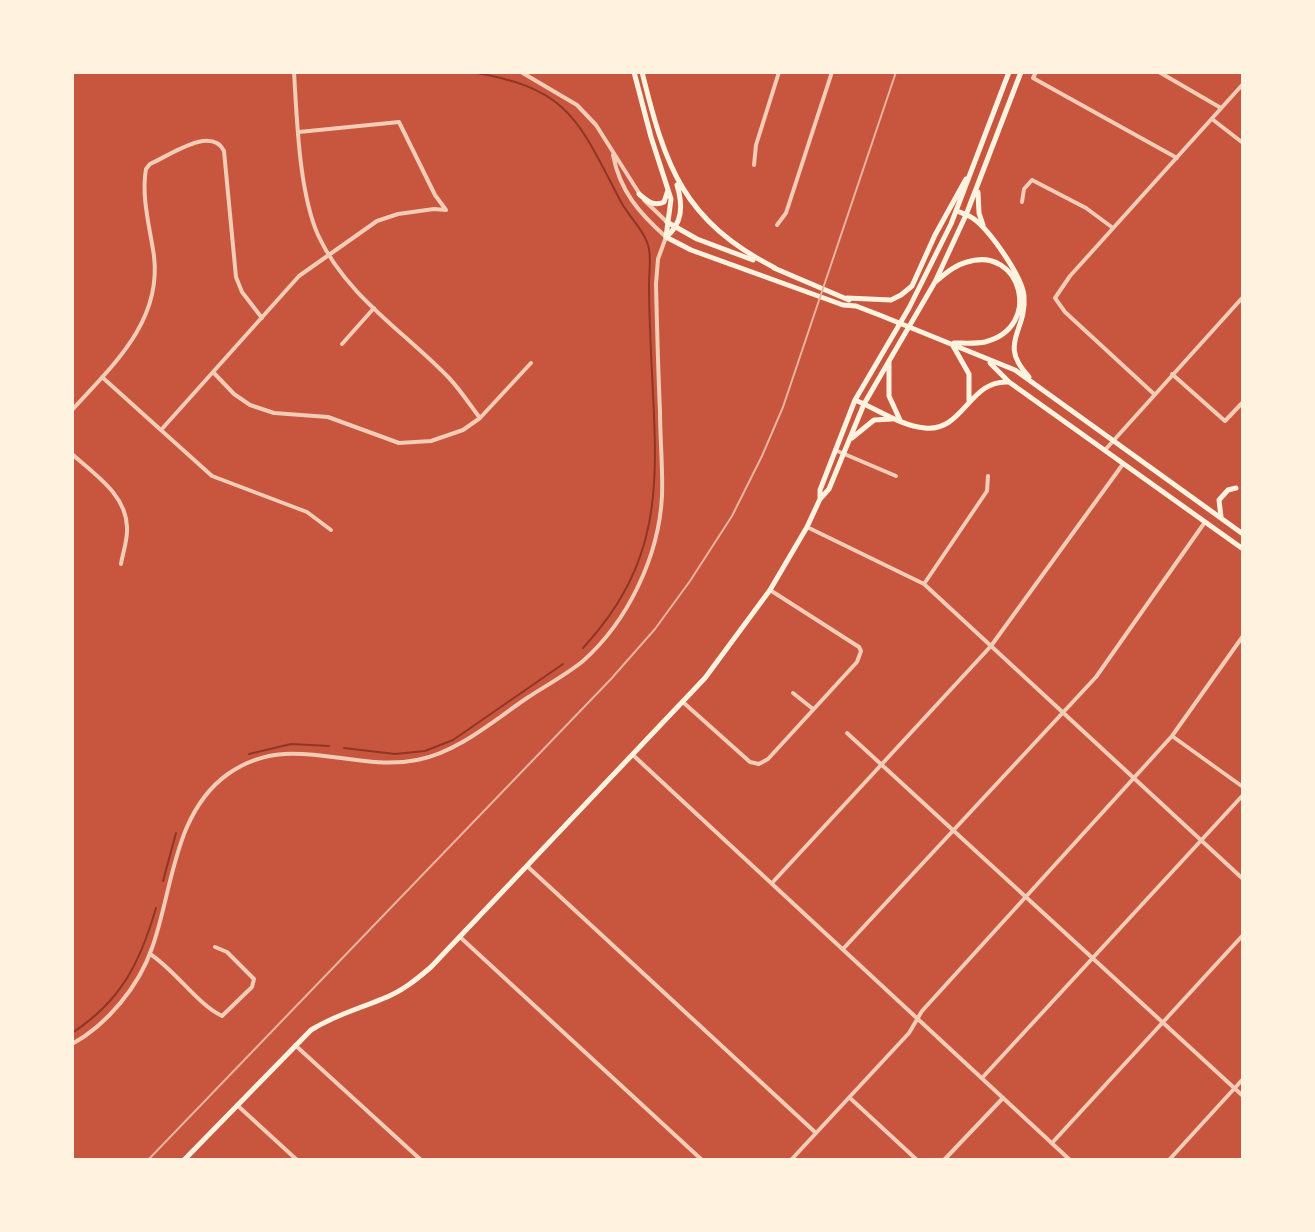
<!DOCTYPE html>
<html>
<head>
<meta charset="utf-8">
<style>
  body { margin:0 }
  #map { position:relative; width:1315px; height:1232px; overflow:hidden; background:#c8553d; font-family:Montserrat,sans-serif }
  canvas { display:block }
  .frame { position:absolute; inset:0; border:74px solid #fff3e0; pointer-events:none }
</style>
</head>
<body>
<div id="map">
<canvas width="1315" height="1232"></canvas>
<div class="frame"></div>
</div>
<script>
const ctx = document.querySelector('canvas').getContext('2d');
ctx.lineJoin = 'round';
function strokePath(path, color, width, dash) { ctx.strokeStyle = color; ctx.lineWidth = width; ctx.lineCap = dash ? 'butt' : 'round'; ctx.setLineDash(dash || []); ctx.stroke(path); }
strokePath(new Path2D(`
  M471,72C570,88 578,120 621,202C629,217 646,232 649,249C651,260 649,274 649,285C649,307 650,330 651,352C656,470 670,554 583,648
  M344,748L395,754L425,751L453,740L563,664
  M249,754L291,744L329,746
  M163,881L176,833
  M72,1033C121,1001 140,963 156,908`), '#8f3625', 2);
strokePath(new Path2D(`
  M294,72C297,120 299,192 318,235C346,296 405,332 450,379C461,391 470,405 480,418
  M1036,72L1033,78L1177,158
  M1159,72L1221,108
  M1212,119L1243,143
  M754,165L756,145L779,72
  M1022,202L1024,189L1032,180L1086,208L1113,228
  M777,225L786,213L832,72
  M342,344L374,308
  M213,372L234,394L250,405L274,413L328,417L399,443L431,441L463,430L480,418L531,363
  M1172,374L1225,421L1243,402
  M102,377L212,476L307,512L331,530
  M1154,394L1065,312L1055,298L1070,276L1243,84
  M72,410C112,366 162,322 154,256C150,228 141,197 146,169L150,164C169,156 211,125 224,151L236,277L242,292L262,318
  M161,430L299,276L377,221L398,214L434,209L446,210L435,195L399,122L299,132
  M835,450L896,476
  M1105,450L1243,297
  M72,454C94,474 126,494 127,527C128,539 123,552 121,564
  M807,527L924,584L1243,879
  M924,584L987,491L988,476
  M793,693L813,709
  M684,703L750,762L759,764L768,759L857,662L861,651L859,647L770,590
  M847,733L1243,1096
  M1172,736L1243,787
  M527,866L816,1133
  M772,883L991,646L1123,464
  M460,937L702,1160
  M843,949L1096,677L1205,522
  M150,954C175,970 198,1005 222,1016L252,987L254,979L227,952L215,947
  M295,1045L421,1160
  M982,1078L1243,795
  M850,1098L917,1160
  M237,1105L297,1160
  M1052,1143L1243,935
  M791,1160L909,1033L922,1011L1172,736L1243,636
  M944,1160L1003,1098
  M1169,1160L1243,1079`), '#f1ccb7', 4);
strokePath(new Path2D(`
  M521,72L577,105L596,125L639,193
  M644,200L667,222
  M634,756L1070,1160
  M72,1044C107,1025 139,986 152,948C173,890 173,813 228,774C290,730 351,773 417,760C458,752 493,721 527,698C545,686 566,675 583,661C628,621 659,556 662,496C663,468 660,439 660,411C658,369 657,326 656,284L658,259L666,237C639,213 620,191 613,155`), '#f1ccb7', 4);
strokePath(new Path2D(`
  M634,72L651,137L671,199L666,237
  M642,72C666,169 683,220 775,268
  M978,192L979,213L983,225
  M639,194C647,201 654,207 664,202L668,190
  M957,211C962,213 969,215 974,219C990,231 1022,276 1024,296C1027,332 997,343 1029,377
  M667,222L697,239L753,260
  M666,237L691,250L843,305L856,306L882,316L1015,370L1243,534
  M666,237C683,223 683,205 677,185
  M774,268L849,300
  M935,282C945,274 955,265 967,262C1021,245 1044,327 985,342C975,344 964,343 954,343
  M847,298L891,300L901,295L912,286L935,235L966,179
  M952,344L969,374V401
  M889,361V396L900,420
  M990,363L1009,382L1243,549
  M855,400C877,409 901,426 925,428C964,432 969,379 1009,382
  M852,438L874,420L892,419
  M820,498V490L855,400L909,308L951,224L1009,72
  M1221,517L1219,500L1228,490L1236,488
  M184,1160L311,1030C337,1014 356,1010 382,999C401,992 416,980 431,967L705,678L770,590L807,527L820,499L829,489L864,404L935,282L966,215L1021,72`), '#fff3e0', 5);
strokePath(new Path2D(`
  M148,1160L611,679L655,629L690,581L732,516L762,456L783,407L896,72`), '#e9b49f', 2);
</script>
</body>
</html>
